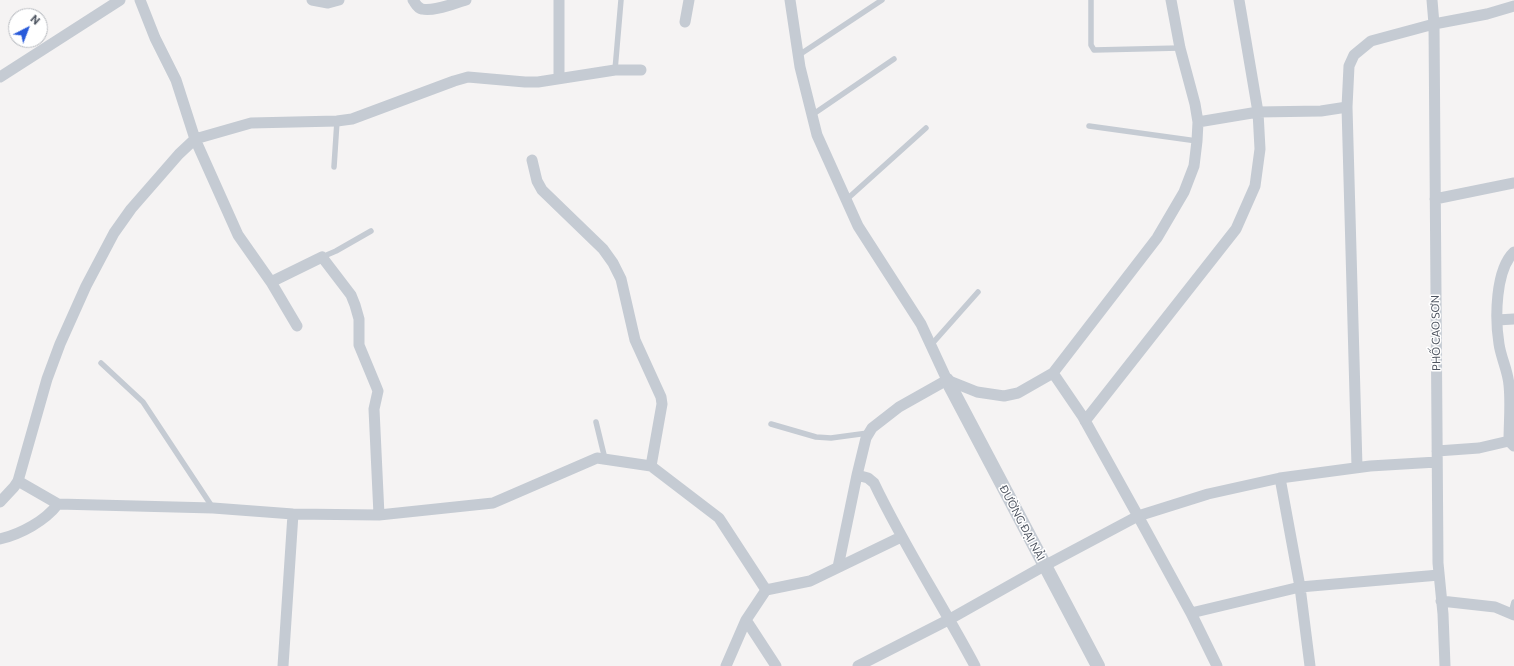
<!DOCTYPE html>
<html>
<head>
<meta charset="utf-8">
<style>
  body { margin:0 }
  #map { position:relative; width:1514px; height:666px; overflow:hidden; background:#f5f3f3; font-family:Commissioner,sans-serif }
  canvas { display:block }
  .north { position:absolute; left:8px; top:8px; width:40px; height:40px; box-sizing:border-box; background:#fff; border:1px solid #b7babf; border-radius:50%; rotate:42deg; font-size:11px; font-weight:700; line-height:16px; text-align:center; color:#4c535f }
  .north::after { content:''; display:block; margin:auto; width:14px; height:18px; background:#285ada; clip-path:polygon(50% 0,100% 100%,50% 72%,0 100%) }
</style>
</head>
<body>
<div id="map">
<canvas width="1514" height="666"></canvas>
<div class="north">N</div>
</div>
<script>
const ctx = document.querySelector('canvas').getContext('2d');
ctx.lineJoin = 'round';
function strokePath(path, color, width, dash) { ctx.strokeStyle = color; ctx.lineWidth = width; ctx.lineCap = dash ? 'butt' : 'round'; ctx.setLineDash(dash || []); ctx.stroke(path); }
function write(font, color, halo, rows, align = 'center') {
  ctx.font = font + ' Commissioner,sans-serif'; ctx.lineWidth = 3; ctx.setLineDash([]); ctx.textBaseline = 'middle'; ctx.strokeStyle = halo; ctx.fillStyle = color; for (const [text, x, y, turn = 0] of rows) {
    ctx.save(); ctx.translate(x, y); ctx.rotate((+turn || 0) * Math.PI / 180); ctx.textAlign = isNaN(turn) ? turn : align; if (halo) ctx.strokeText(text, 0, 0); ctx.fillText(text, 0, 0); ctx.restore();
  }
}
strokePath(new Path2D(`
  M1091,0V45L1094,50L1180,48
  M799,55L882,0
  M615,70L621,0
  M812,115L894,59
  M1089,126L1197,141
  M334,167L337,121
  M846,200L926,128
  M322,257L336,251L371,231
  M931,345L978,292
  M101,363L143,402L213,508
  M596,422L605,459
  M771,424L816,437L831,438L868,433
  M1511,613L1514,602`), '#c5cbd3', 5.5);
strokePath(new Path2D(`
  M140,0L155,38L176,80L195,139L238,235L271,282L297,326
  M312,0L328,3L339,0
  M413,0C416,4 417,8 422,9C433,12 455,3 466,0
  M559,0V78
  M790,0L800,67L817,135L858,226L921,324L947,380L977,392L1004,396L1018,393L1053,373L1157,238L1184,192L1194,166L1197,141L1198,122L1195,104L1180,48L1171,0
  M1432,0L1434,24L1438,563L1443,614L1445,666
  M685,22L689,0
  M0,77L120,0
  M1198,122L1258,112L1321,111L1347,107
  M1435,199L1514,183
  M1514,252C1495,270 1495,319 1499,344C1501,358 1508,371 1509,385C1511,404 1509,423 1509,441L1514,446
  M271,282L322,257L351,295L355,305L359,319V345L376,386L378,391L374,409L379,515
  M1497,320L1514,319
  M1053,373L1083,417L1138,516L1191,613L1217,666
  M1085,421L1236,229L1255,186L1260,149L1258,112L1239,0
  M1437,451L1479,448L1509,441
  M651,466L719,518L766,590
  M1357,467L1347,107L1349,66L1354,55L1371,41L1434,24L1487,14L1514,6
  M857,475L866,438L872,428L899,407L947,380
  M1280,478L1300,587L1310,666
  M18,481L58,504L213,508L293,514L379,515L493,503L597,458L651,466L662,404L661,397L635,340L621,279L613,263L603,249L542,190L537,181L532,160
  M0,502L14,487L18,481L47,379L60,344L86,286L114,233L131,209L179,154L195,139L251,123L337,121L352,119L454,81L468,77L525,82H538L615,70H641
  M0,539C21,534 45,521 58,504
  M838,567L857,475L868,478L874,483C904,546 942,604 975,666
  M1441,601L1495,607L1514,615
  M1191,613L1300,587L1439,575
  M746,620L776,666
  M283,666L293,514
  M726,666L746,620L766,590L810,581L901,537
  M858,666L950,619L1044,566L1138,516L1208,494L1280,478L1370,466L1437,462`), '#c5cbd3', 11);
strokePath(new Path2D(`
  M947,380L1098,666`), '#c5cbd3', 14);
write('11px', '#4c535f', '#fff', [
  ["PHỐ CAO SƠN",1436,333,-91],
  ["ĐƯỜNG ĐẠI NẢI",1022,523,62]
]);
</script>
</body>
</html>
